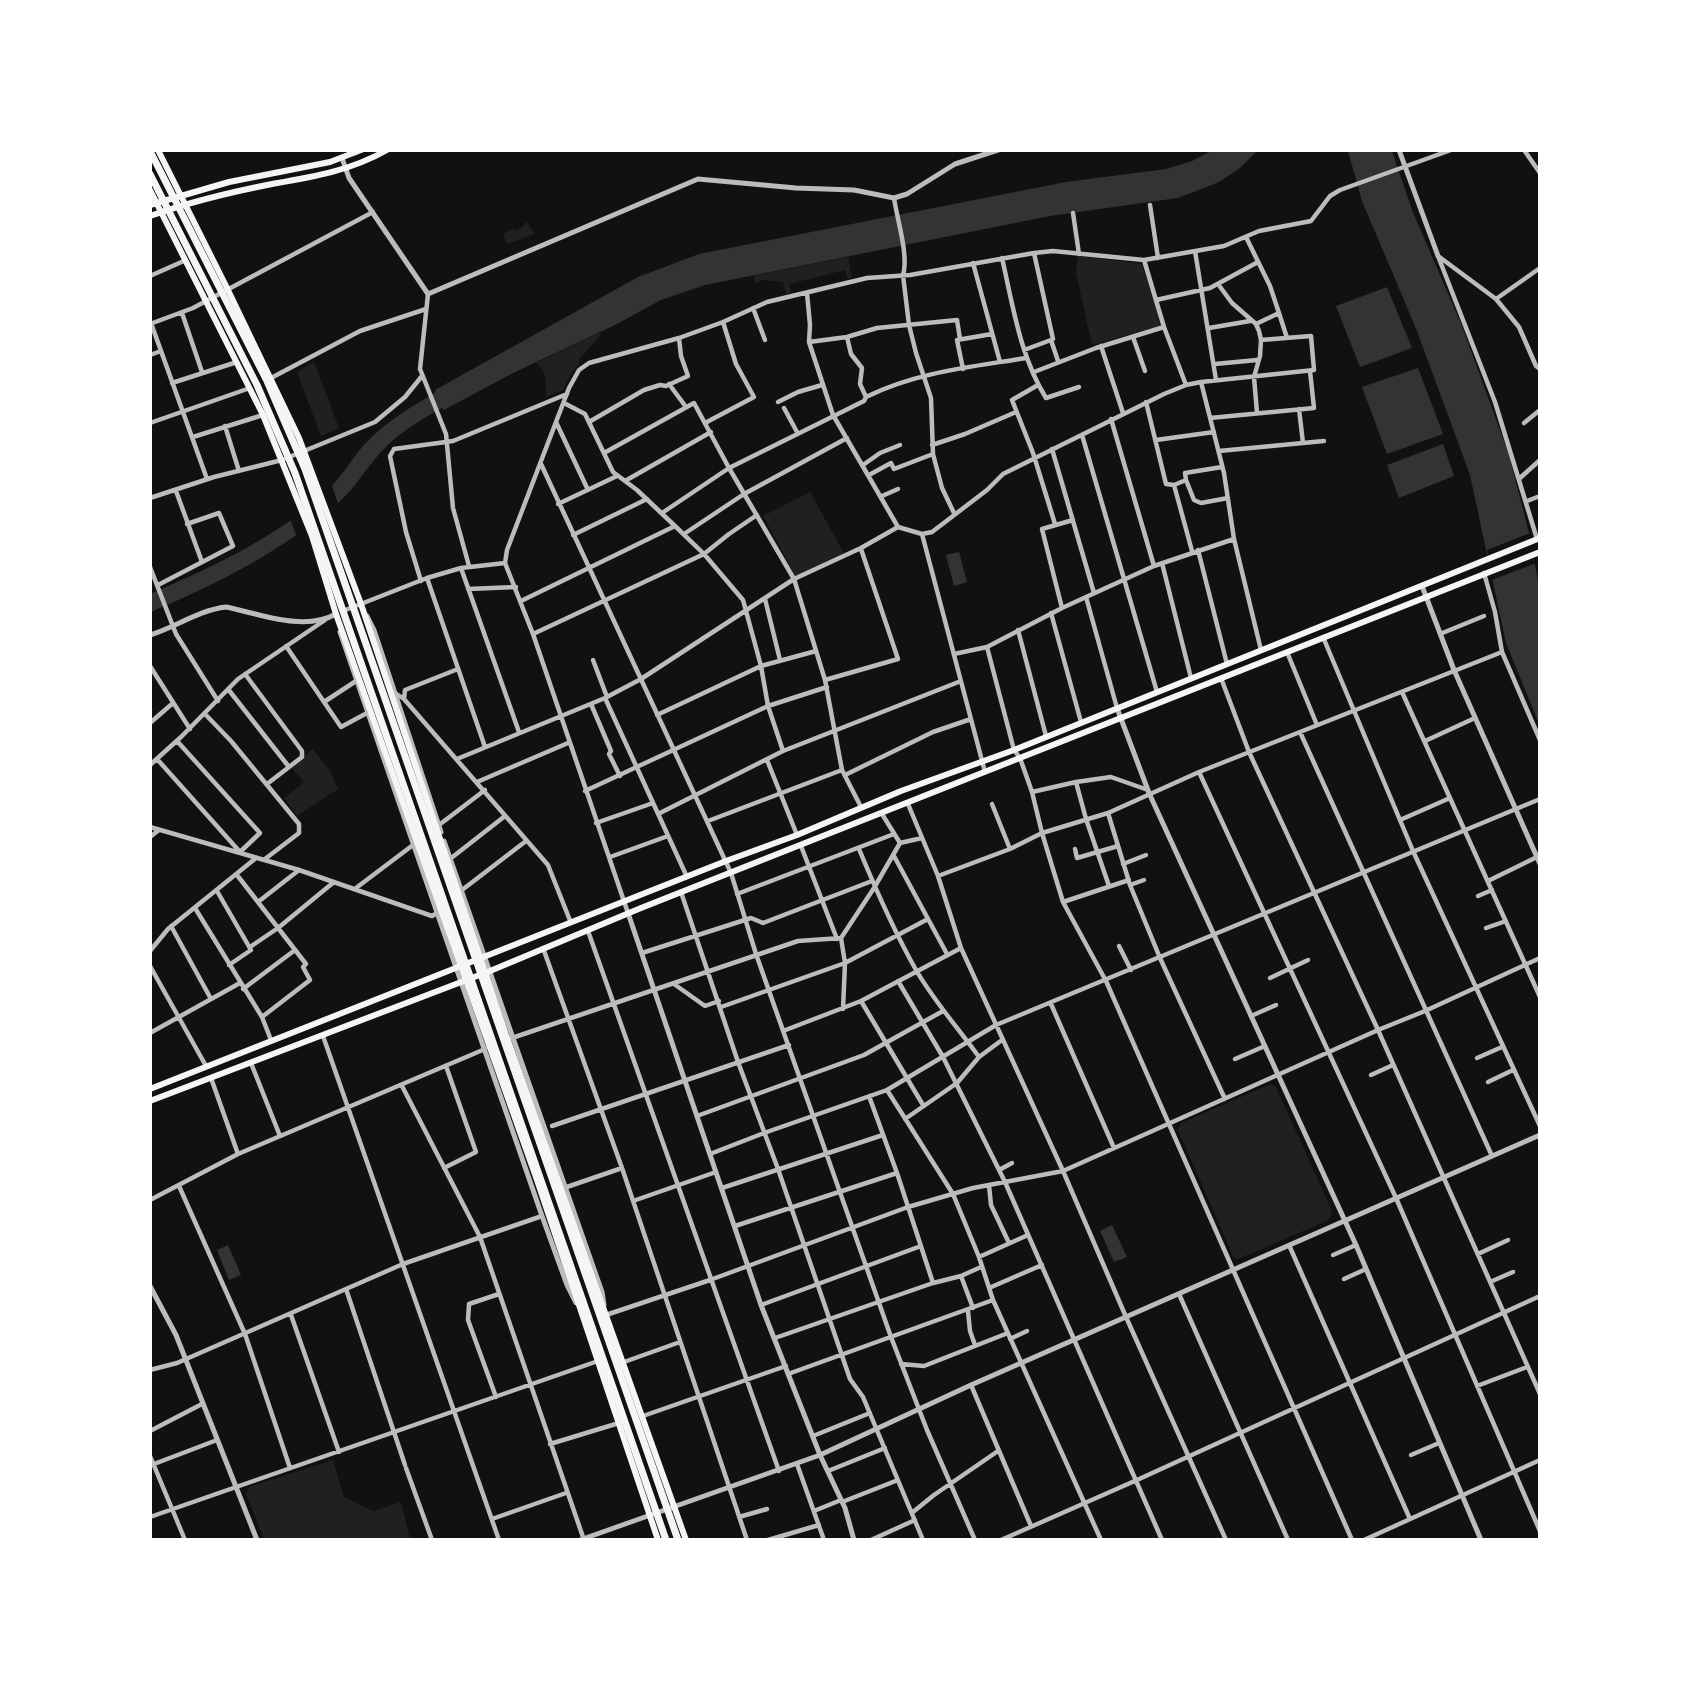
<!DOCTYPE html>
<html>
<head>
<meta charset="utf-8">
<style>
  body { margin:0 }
  #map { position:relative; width:1690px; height:1690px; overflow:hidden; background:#111; font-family:Montserrat,sans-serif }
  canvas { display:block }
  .frame { position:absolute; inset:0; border:152px solid #fff; pointer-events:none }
</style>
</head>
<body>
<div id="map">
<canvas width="1690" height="1690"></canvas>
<div class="frame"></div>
</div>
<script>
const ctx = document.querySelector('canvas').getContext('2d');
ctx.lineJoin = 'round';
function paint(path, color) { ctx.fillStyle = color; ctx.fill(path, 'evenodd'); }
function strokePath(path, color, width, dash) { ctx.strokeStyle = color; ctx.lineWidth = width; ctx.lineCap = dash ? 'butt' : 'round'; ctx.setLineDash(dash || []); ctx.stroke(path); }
paint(new Path2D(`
  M527,222L535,234L507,244L503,234L513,229L517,231Z
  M1078,256L1142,264L1155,301L1160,326L1092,345L1076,273Z
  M848,257L852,278L848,279L845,270L789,284L791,293L786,294L783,282L763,280L755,283L753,276Z
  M599,333L601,335L579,359L580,363L571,374L563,390L546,397C546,384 548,372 536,363Z
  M314,362L339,428L321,436L297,372Z
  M810,492L844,553L798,576L795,575L763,516Z
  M313,749L330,771L338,789L297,816L284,798L304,782L291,768Z
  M1271,1084L1276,1087L1332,1211L1329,1220L1238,1259L1234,1258L1178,1130L1181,1123Z
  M333,1460L344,1497L373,1511L401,1502L410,1539H264L246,1494L249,1487Z`), '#202020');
paint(new Path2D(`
  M1211,151H1257L1240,168L1219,182L1178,198L1050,216L705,285L661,300L615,325L511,374L444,410L442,408C420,420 398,433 381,452C366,468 356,487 340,501C281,552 221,582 151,612L150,594C212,567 276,538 326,492C341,478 350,461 363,446C384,423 409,408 436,392L435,390L638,277L699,254L1066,182L1166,169L1192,161Z
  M1348,151H1392L1412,210L1462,326L1509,455L1529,533L1539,586V724L1506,643L1470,475L1417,331L1362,201Z
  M1387,287L1412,348L1360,367L1336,306Z
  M1418,368L1443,434L1387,454L1362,387Z
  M1443,444L1454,476L1399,498L1387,465Z
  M959,552L967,582L954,586L946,555Z
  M1112,1225L1127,1257L1114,1262L1100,1231Z
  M228,1245L241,1275L229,1280L217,1250Z`), '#333');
paint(new Path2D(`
  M331,482L339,507L298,540L289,516Z
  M1530,533L1536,563L1492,580L1487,550Z`), '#111');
strokePath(new Path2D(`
  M1524,150L1540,173
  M894,198C897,219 909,256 903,275L909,325L916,353L931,398L933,454L942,488L954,513
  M1150,205L1158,258
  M1073,213L1079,254
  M1246,237L1270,286L1279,313L1256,324
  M1195,251L1216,380
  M1034,253L1053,339L1051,340L1058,361
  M1438,256L1495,402L1537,539
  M1438,256L1496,299L1519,327L1536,366L1540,369
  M1002,258C1013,306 1020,356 1046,398L1079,387
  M1144,260L1164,327L1186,385
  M973,263L1000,362
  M150,276L186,260
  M1218,284L1232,303L1256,324L1259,331L1261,340L1260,356L1254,377L1257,413
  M807,293L810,325L809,342L833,415L898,527L922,534L932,532L987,490L1003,474L1164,394L1186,385L1201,382L1314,370L1311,336L1261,340
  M428,294L420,369L446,434L453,508L469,566
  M1496,299L1540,268
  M1156,300L1210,288L1258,262
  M753,308L765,340
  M182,313L202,372
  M1279,313L1287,338
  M151,323L207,479
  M150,324L193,308L373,212
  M1209,328L1250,321
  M847,337L851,354L862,368L860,384L866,397
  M1133,337L1145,371
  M809,342L847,337L877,328L957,320L960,339
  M1101,346L1123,413
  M1024,350L1051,340
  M150,355L161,351
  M1215,364L1257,360
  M963,369L957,340L992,334
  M1034,372L1096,348L1164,327
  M271,378L360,331L426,309
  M1201,382L1224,473L1234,539L1261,650
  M172,383L237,362
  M669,384L686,407
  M1038,385L1012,400L1033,453L1055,524
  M778,402L798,392L822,385
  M1146,402L1166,484L1174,485L1192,551
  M564,403L585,414L613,472L637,490L675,526L704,554L743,600L761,666L768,706L783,751L961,681
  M784,408L797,432
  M1299,409L1303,443
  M1210,418L1314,408L1310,371
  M1111,419L1154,566
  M556,422L588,490
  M589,422L644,390L660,385L666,386L688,376L681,356L679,338
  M150,423L250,388
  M705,423L754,397L736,364L723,322
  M1524,423L1540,410
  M225,426L239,471
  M1082,435L1157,692
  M193,437L263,415
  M1156,440L1214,432
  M932,445L965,434L1016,412
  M1052,449L1094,593
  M1219,451L1324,441
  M604,453L694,403L729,468L794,579L825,680L842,770L861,807
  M541,464L731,873L756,954L891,1337L927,1430L975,1540
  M863,465L880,453L900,445
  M869,475L891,463L894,469L933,454
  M1520,478L1540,460
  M1186,480L1194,500L1201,503L1228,498
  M625,481L711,432
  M1174,485L1186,480L1185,473L1222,467
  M176,491L202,562
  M882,496L898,489
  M150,498L214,477L282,460L375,422L405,397L422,376
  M1527,501L1540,496
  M558,504L617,476
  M662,513L729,468L864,401L866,397C916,372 971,367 1026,358
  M684,534L744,494L847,438
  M922,534L985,772
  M573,535L647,499
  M1198,550L1227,664
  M1162,563L1191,678
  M150,567L176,634L218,701
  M461,568L519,732
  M1484,573L1495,612L1502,652L1540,740
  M427,578L485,747
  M421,581L406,532L390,456L394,449L453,441L567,394
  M158,585L233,546L219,513L187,524
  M468,589L516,587
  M1086,597L1117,708
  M765,599L780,660
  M521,601L675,526
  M1062,608L1042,529L1073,520
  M343,611L427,578L461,568L505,563
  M1051,613L1081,722
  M1018,630L1046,736
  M533,634L704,554L729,534L757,515
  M1440,634L1484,616
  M1323,637L1413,851L1540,1126
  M286,646L341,727L367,713
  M987,647L1014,750L1020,758L1032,792L1042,833L1063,902L1106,981L1352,1540
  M1287,652L1317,725
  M954,654L987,647L1062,608L1154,566L1234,539
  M593,660L607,697
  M150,666L190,729
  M245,674L302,751V757L267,784
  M1221,678L1249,752L1378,1030L1540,1394
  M825,680L898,659L861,549
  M228,689L289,767
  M1402,692L1540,997
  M395,693L404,699L548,865L571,923
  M605,698L687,877
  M404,699L405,690L458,669
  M324,702L356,681
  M591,704L611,751L609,754L620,776
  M205,714L231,741L299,824V833L265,859
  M657,715L761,666L816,651
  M150,723L173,703
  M1300,732L1492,1156
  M1425,741L1475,718
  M157,759L240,852L260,833L177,741
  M457,759L605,698L641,679L794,579L861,548L898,527
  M767,760L797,835
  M150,765L181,737L238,679L325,620
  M1199,772L1396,1198L1540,1531
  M845,775L933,732L971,719
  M477,782L568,743
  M1076,782L1086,819L1109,886
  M585,791L768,706L827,687
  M1032,792L1076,782L1111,777L1148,790
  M908,804L938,876L961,948L1063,1171L1126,1317L1226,1540
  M992,804L1010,849
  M1108,813L1130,885L1160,958L1225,1099
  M658,814L783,751
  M882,814L900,843
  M1400,820L1450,798
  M708,821L842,770
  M596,823L653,803
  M439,825L485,790
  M150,827L299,870L432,916L437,913
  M150,837L159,830
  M801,846L837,939
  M859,849C876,890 894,931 916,970C934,1001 958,1028 979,1057
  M1075,849L1077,858L1118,846
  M894,856L947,954
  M610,857L668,836
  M450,859L505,816
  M1123,864L1146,855
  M237,875L306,964L303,967L310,980L262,1017
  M938,876L1010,849L1042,833L1108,813L1199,772L1502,652
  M1488,881L1537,857
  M1130,885L1144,880
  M356,888L413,845
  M462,890L526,841
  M217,891L251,950L229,965
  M681,892L738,1062L778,1169L850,1379L863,1397L923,1540
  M737,894L894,834
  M1478,896L1492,890
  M258,902L299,870
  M1063,902L1129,880
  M195,908L262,1017L271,1040
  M628,913L533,634L505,563L507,550L569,388L579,370L589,363L679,338L723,322L767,302L867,278L910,275L1034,253L1053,251L1144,260L1224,246L1259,231L1311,221L1330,196L1340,190L1451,150
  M171,926L211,999
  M1486,928L1506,921
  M588,931L779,1471
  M841,938L845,963L843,1009
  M1119,946L1131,970
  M250,947L278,928L334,882
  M543,948L622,1168L747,1540
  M150,951L168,929L256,858
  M642,953L751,918L763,923L872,881
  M150,966L206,1066
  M1270,978L1308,960
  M898,981L943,1057L1005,1182L1162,1540
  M674,984L705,1006L719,1001
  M243,989L295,950
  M861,1001L923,1105
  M1051,1004L1114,1148
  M721,1007L845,963L928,919
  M1251,1016L1276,1005
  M783,1031L861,1001L961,948
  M150,1033L240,983
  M323,1036L499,1540
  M512,1038L798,941L841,938L874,888L900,843L922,838
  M1477,1058L1502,1047
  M1235,1059L1265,1046
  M251,1063L280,1136
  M1371,1075L1393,1065
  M211,1078L238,1154
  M1488,1082L1513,1070
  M402,1086L480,1237L584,1540
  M887,1090L953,1194L979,1257L993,1300L1101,1540
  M869,1096L897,1173L933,1283
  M697,1116L864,1055L943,1011
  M905,1119L957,1083L979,1057L1002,1040
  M552,1126L789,1045
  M710,1154L764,1133L887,1090L996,1025L1540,799
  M444,1168L476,1152L446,1066
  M999,1170L1012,1163
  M989,1185L991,1205L1009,1243
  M179,1186L245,1334L290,1468
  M564,1188L622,1168
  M722,1188L883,1135
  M150,1200L238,1154L485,1049
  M633,1201L716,1172
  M735,1226L897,1173
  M1289,1245L1410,1519
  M1478,1254L1508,1240
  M1333,1255L1356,1245
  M979,1257L1028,1235
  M961,1276L973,1308
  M1344,1279L1366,1269
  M1490,1282L1513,1272
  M989,1288L1042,1265
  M346,1289L405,1465
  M1179,1294L1288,1540
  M761,1305L921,1246
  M968,1311L970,1331L975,1345
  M291,1315L339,1452
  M606,1315L710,1280L908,1207L973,1188L1063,1171L1378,1030L1425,1011L1540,958
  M775,1338L933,1283L961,1276L981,1267
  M1010,1339L1027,1331
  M624,1362L680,1342
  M901,1364L924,1366L1008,1333
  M150,1370L177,1363L403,1264L542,1216
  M788,1374L993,1300
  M971,1385L1031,1526
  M1477,1386L1527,1367
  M496,1397L468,1320L469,1304L499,1294
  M643,1416L786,1366
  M150,1431L202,1404
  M813,1436L870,1413
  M550,1444L619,1423
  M1411,1455L1439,1443
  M150,1456L185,1540
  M154,1464L217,1440
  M797,1464L824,1540
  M406,1468L432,1540
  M828,1471L885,1448
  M842,1502L898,1480
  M814,1511L841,1500
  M913,1512L934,1495L998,1451
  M150,1517L598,1361
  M739,1517L767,1509
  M492,1519L566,1493
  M768,1540L819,1525
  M871,1540L915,1520
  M1001,1540L1137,1480L1540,1296
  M1364,1540L1540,1460`), '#bcbcbc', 4.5);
strokePath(new Path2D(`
  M1399,150L1438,256
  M342,158L349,178L428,294L698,179L796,188L854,190L894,198L907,194L955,164L998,150
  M1422,586L1454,670L1540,864
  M367,616L374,630L441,832
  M340,632L542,1216L567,1285L576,1303
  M150,635C176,627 199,610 226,607C260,614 304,632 336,614L337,616
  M1117,708L1149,793L1356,1245L1481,1540
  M444,841L602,1292L604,1305
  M628,913L761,1305L820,1455L845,1508L854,1540
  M150,1286L176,1335L257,1540
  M580,1540L820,1455L971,1385L1540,1135`), '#bcbcbc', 5);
strokePath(new Path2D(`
  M158,150L227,288L299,438L361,604L506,1035L686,1540
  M150,190L263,415L312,536L336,614L537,1180L658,1540
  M150,205L229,182L330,162L361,150
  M150,216C190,202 231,192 272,184C313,177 350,171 387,150
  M150,1089L726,861L797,835L901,791L1014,750L1540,538
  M150,1101L490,971L641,908L1540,552`), '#f5f5f5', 6);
strokePath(new Path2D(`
  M150,151L267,381L305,469L678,1540
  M150,174L257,385L295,473L666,1540`), '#f5f5f5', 7);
</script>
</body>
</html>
